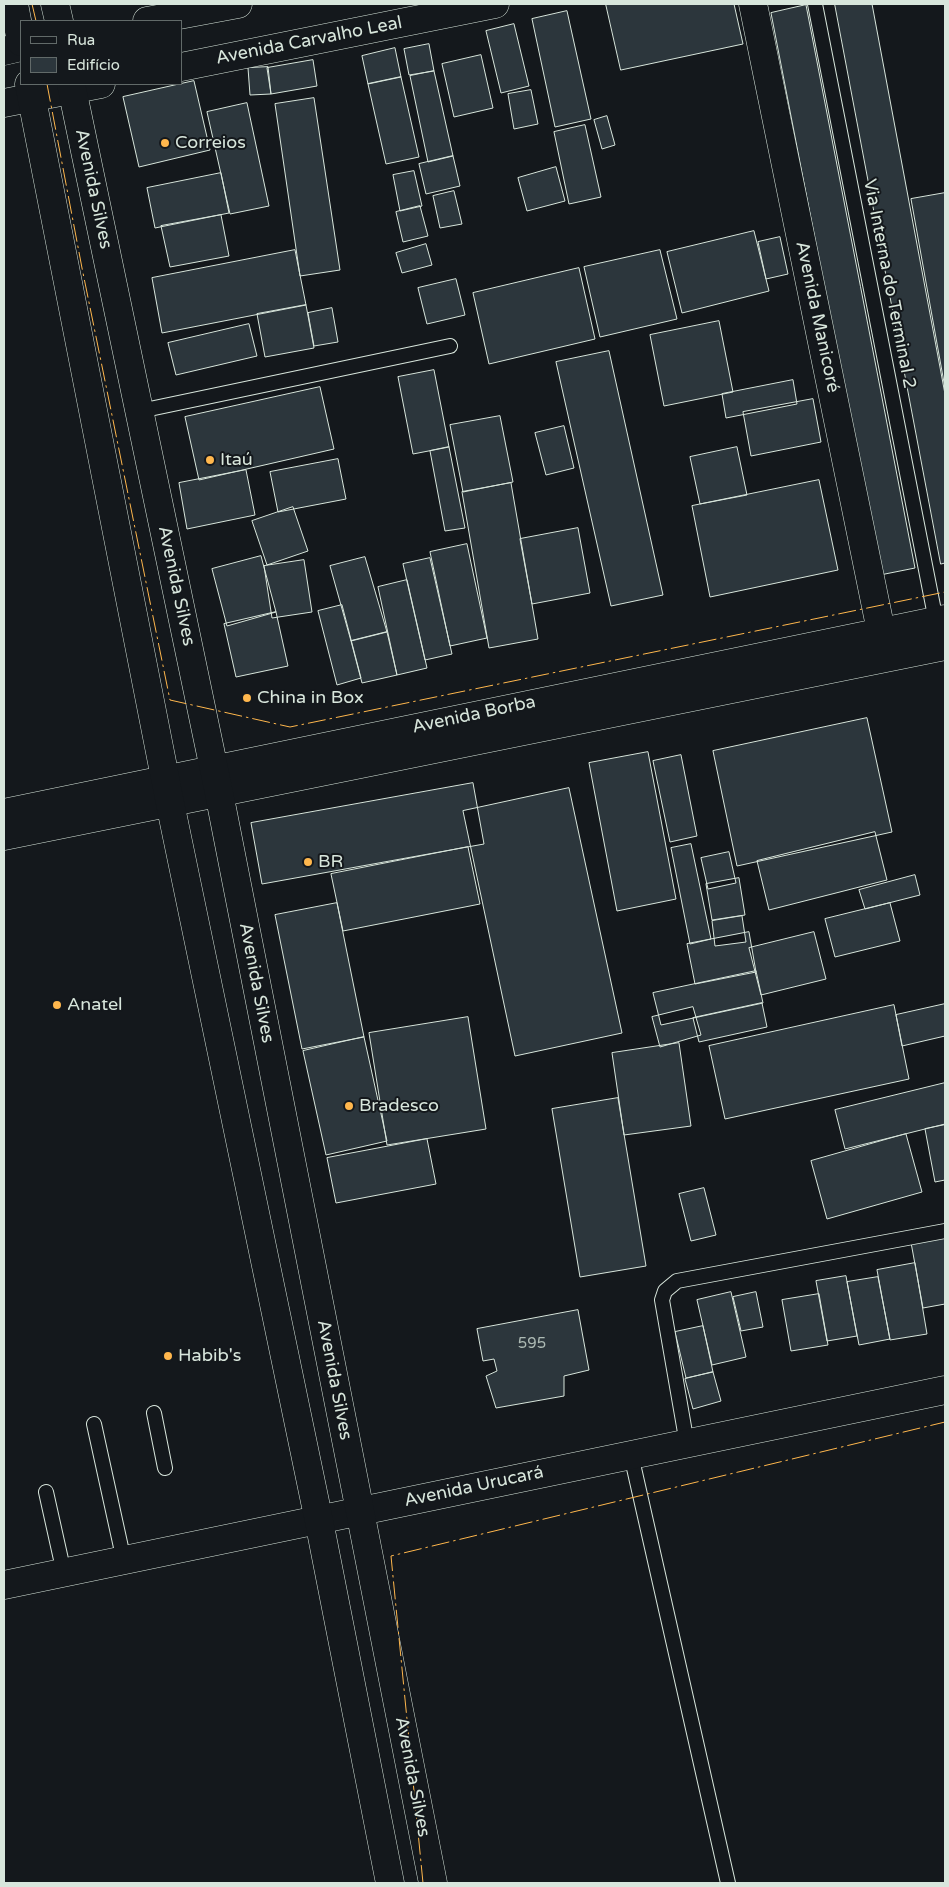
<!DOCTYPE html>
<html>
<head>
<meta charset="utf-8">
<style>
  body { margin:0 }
  #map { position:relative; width:949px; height:1887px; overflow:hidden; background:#14181c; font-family:"Varela Round",sans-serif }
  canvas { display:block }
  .frame { position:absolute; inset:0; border:5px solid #d8e6dc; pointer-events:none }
  .legend { position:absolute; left:20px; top:20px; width:162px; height:65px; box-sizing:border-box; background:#14181c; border:1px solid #626a69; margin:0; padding:6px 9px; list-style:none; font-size:15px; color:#d8e6dc }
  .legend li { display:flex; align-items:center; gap:10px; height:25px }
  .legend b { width:25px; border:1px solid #626a69 }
</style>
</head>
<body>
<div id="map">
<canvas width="949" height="1887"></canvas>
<div class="frame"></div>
<ul class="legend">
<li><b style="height:6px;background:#14181c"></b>Rua</li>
<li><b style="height:14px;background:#2c363c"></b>Edifício</li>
</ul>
</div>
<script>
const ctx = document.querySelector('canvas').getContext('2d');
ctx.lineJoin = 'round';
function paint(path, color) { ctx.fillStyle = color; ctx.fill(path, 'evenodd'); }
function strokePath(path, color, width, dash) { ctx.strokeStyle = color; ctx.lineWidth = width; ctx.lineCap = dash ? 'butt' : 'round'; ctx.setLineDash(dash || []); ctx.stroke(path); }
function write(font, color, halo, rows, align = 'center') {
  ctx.font = font + ' "Varela Round",sans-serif'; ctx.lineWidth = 4; ctx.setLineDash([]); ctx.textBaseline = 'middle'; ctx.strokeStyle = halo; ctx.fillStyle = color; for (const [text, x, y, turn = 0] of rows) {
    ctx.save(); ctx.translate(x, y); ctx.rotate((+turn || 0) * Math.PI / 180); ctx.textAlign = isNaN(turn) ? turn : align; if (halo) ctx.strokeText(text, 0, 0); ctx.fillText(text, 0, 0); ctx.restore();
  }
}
const building = new Path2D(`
  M606,4H734L743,44L621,70Z
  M835,4H872L945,394V563L941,564Z
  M806,5L915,568L880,575L771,13Z
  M567,11L591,119L555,127L532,19Z
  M514,24L529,86L501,93L486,31Z
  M429,44L434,71L409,75L404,49Z
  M395,48L401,77L368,84L362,56Z
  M481,55L493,108L454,117L442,64Z
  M313,60L317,86L271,94L267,68Z
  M268,67L271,94L250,95L248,68Z
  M434,71L453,156L428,162L410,76Z
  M401,77L419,157L386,164L368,84Z
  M194,81L210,150L139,167L123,97Z
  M531,90L538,124L514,129L508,94Z
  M314,98L340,270L300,276L275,104Z
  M247,103L269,206L230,214L207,112Z
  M607,116L615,145L602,149L594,120Z
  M585,125L601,197L569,204L554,132Z
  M453,156L460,186L426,194L419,164Z
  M556,167L565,201L527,211L518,178Z
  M414,171L422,206L400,211L393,175Z
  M221,173L229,213L155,228L147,188Z
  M454,191L462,224L440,228L433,196Z
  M945,193V388L911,199Z
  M420,206L428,236L403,242L396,212Z
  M221,215L229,256L170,267L161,226Z
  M754,231L769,291L682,313L667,252Z
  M780,237L788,274L766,279L758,242Z
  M426,244L432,265L402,273L396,253Z
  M295,250L306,305L162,333L152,278Z
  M660,250L677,319L600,337L584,267Z
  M579,268L595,339L489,364L473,293Z
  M456,279L465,315L427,324L418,288Z
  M306,305L314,348L265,357L257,314Z
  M332,308L338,342L314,346L308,313Z
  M719,321L733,392L664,406L650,335Z
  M249,324L257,356L176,375L168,343Z
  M609,351L663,595L611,606L556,362Z
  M434,370L449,447L413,454L398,377Z
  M793,380L797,404L726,418L722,394Z
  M320,387L334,449L199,480L185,417Z
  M813,399L821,442L751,456L743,412Z
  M500,416L513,482L463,492L450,425Z
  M564,426L574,468L546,475L535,433Z
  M449,447L465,528L445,531L430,451Z
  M737,447L747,495L700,504L690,457Z
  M338,459L346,499L278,512L270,472Z
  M246,470L255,515L187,529L179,483Z
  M819,480L838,570L710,597L692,506Z
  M511,483L538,639L489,648L462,492Z
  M293,507L308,551L267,565L252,521Z
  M578,528L590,593L532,604L520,539Z
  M467,544L487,638L450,646L430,552Z
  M261,556L276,612L227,626L212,569Z
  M365,557L387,632L351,641L330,566Z
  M430,558L452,654L425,660L403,564Z
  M304,560L312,612L272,618L264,566Z
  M407,580L427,668L397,675L378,587Z
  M342,605L361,678L337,685L318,611Z
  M276,612L288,666L236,677L224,624Z
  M387,632L397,675L362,683L351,641Z
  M867,718L892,832L737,866L713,751Z
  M648,752L676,899L617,911L589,763Z
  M681,755L697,836L670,842L653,761Z
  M473,783L484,844L262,884L251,823Z
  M569,788L622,1033L515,1056L463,811Z
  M875,832L887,880L769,910L757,861Z
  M691,844L711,939L690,944L671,848Z
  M468,847L480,904L343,931L331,874Z
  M729,852L736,883L708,889L701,858Z
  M915,875L920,895L865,909L859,890Z
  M739,878L745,915L712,920L706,884Z
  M337,903L364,1037L302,1049L275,915Z
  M890,903L900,941L835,957L825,919Z
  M742,916L746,942L715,946L712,921Z
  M749,932L756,972L695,984L687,944Z
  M814,932L826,979L761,995L749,948Z
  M756,971L763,1003L661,1025L653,993Z
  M762,1003L767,1027L699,1042L693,1018Z
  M945,1004V1036L902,1046L896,1015Z
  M894,1005L909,1079L725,1119L709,1046Z
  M693,1007L701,1035L660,1047L652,1017Z
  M468,1017L486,1129L387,1145L369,1033Z
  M364,1037L387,1141L326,1155L303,1051Z
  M679,1043L691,1126L624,1135L612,1053Z
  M945,1083V1124L845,1149L835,1110Z
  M618,1098L646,1266L580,1277L552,1109Z
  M945,1125V1180L935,1182L925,1129Z
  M906,1134L922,1192L827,1219L811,1161Z
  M427,1139L436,1184L336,1203L327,1158Z
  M704,1188L716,1235L691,1241L679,1194Z
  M945,1231V1304L923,1308L910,1237Z
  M915,1263L927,1334L890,1340L877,1270Z
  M846,1276L857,1336L827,1341L816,1281Z
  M878,1277L890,1339L859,1345L847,1282Z
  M731,1292L746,1357L712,1365L697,1300Z
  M756,1292L763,1327L741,1331L733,1297Z
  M819,1294L828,1345L791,1351L782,1300Z
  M578,1310L589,1370L564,1376V1396L496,1408L486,1376L497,1371L494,1359L483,1361L477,1329Z
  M703,1326L713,1372L686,1378L675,1332Z
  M713,1372L721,1401L693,1409L685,1379Z`);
paint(building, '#2c363c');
strokePath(building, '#d8e6dc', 1);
const lane = new Path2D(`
  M815,4L936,621
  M140,411L450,346
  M154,1413L165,1468
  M94,1424L124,1561
  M687,1444L662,1300L665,1291L677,1281L945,1231
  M631,1455L728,1883
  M46,1492L64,1573`);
const street = new Path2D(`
  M753,4L881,631
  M4,813L945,619
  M4,836L945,646
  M4,1585L945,1390`);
const secondary = new Path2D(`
  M147,21L238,4
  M4,51L21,47
  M181,67L495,4
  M4,103L101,84`);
const primary = new Path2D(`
  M14,4L21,42
  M55,4L59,21
  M29,84L170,803L319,1521L390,1883
  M71,84L219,793L433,1883`);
strokePath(lane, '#d8e6dc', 16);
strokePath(street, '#d8e6dc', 29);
strokePath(secondary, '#d8e6dc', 29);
strokePath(primary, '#d8e6dc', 29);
strokePath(lane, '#14181c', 14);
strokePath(street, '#14181c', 28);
strokePath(secondary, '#14181c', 28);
strokePath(primary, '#14181c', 28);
strokePath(new Path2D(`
  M32,4L36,21
  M47,84L82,268L170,700L290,727L945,592
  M423,1883L391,1556L945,1422`), '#ffb74d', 1, [18, 4, 2.5, 4]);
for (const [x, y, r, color] of [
  [165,143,5,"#ffb74d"],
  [210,460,5,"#ffb74d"],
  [247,698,5,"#ffb74d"],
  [308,862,5,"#ffb74d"],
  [57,1005,5,"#ffb74d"],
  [349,1106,5,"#ffb74d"],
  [168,1356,5,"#ffb74d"]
]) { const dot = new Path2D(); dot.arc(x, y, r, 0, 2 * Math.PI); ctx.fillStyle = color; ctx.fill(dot); strokePath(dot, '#14181c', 2); }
write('15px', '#adbab4', null, [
  ["595",532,1344]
]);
write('18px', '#d8e6dc', '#14181c', [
  ["Avenida Carvalho Leal",309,41,-11],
  ["Avenida Silves",93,189,78],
  ["Via Interna do Terminal 2",889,284,79],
  ["Avenida Manicoré",817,317,78],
  ["Avenida Silves",176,586,78],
  ["Avenida Borba",474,715,-12],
  ["Avenida Silves",256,983,79],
  ["Avenida Silves",334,1380,79],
  ["Avenida Urucará",474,1487,-12],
  ["Avenida Silves",412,1777,79]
]);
write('18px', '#d8e6dc', '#14181c', [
  ["Correios",175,143],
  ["Itaú",220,460],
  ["China in Box",257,698],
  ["BR",318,862],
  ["Anatel",67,1005],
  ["Bradesco",359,1106],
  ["Habib's",178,1356]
], 'left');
</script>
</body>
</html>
